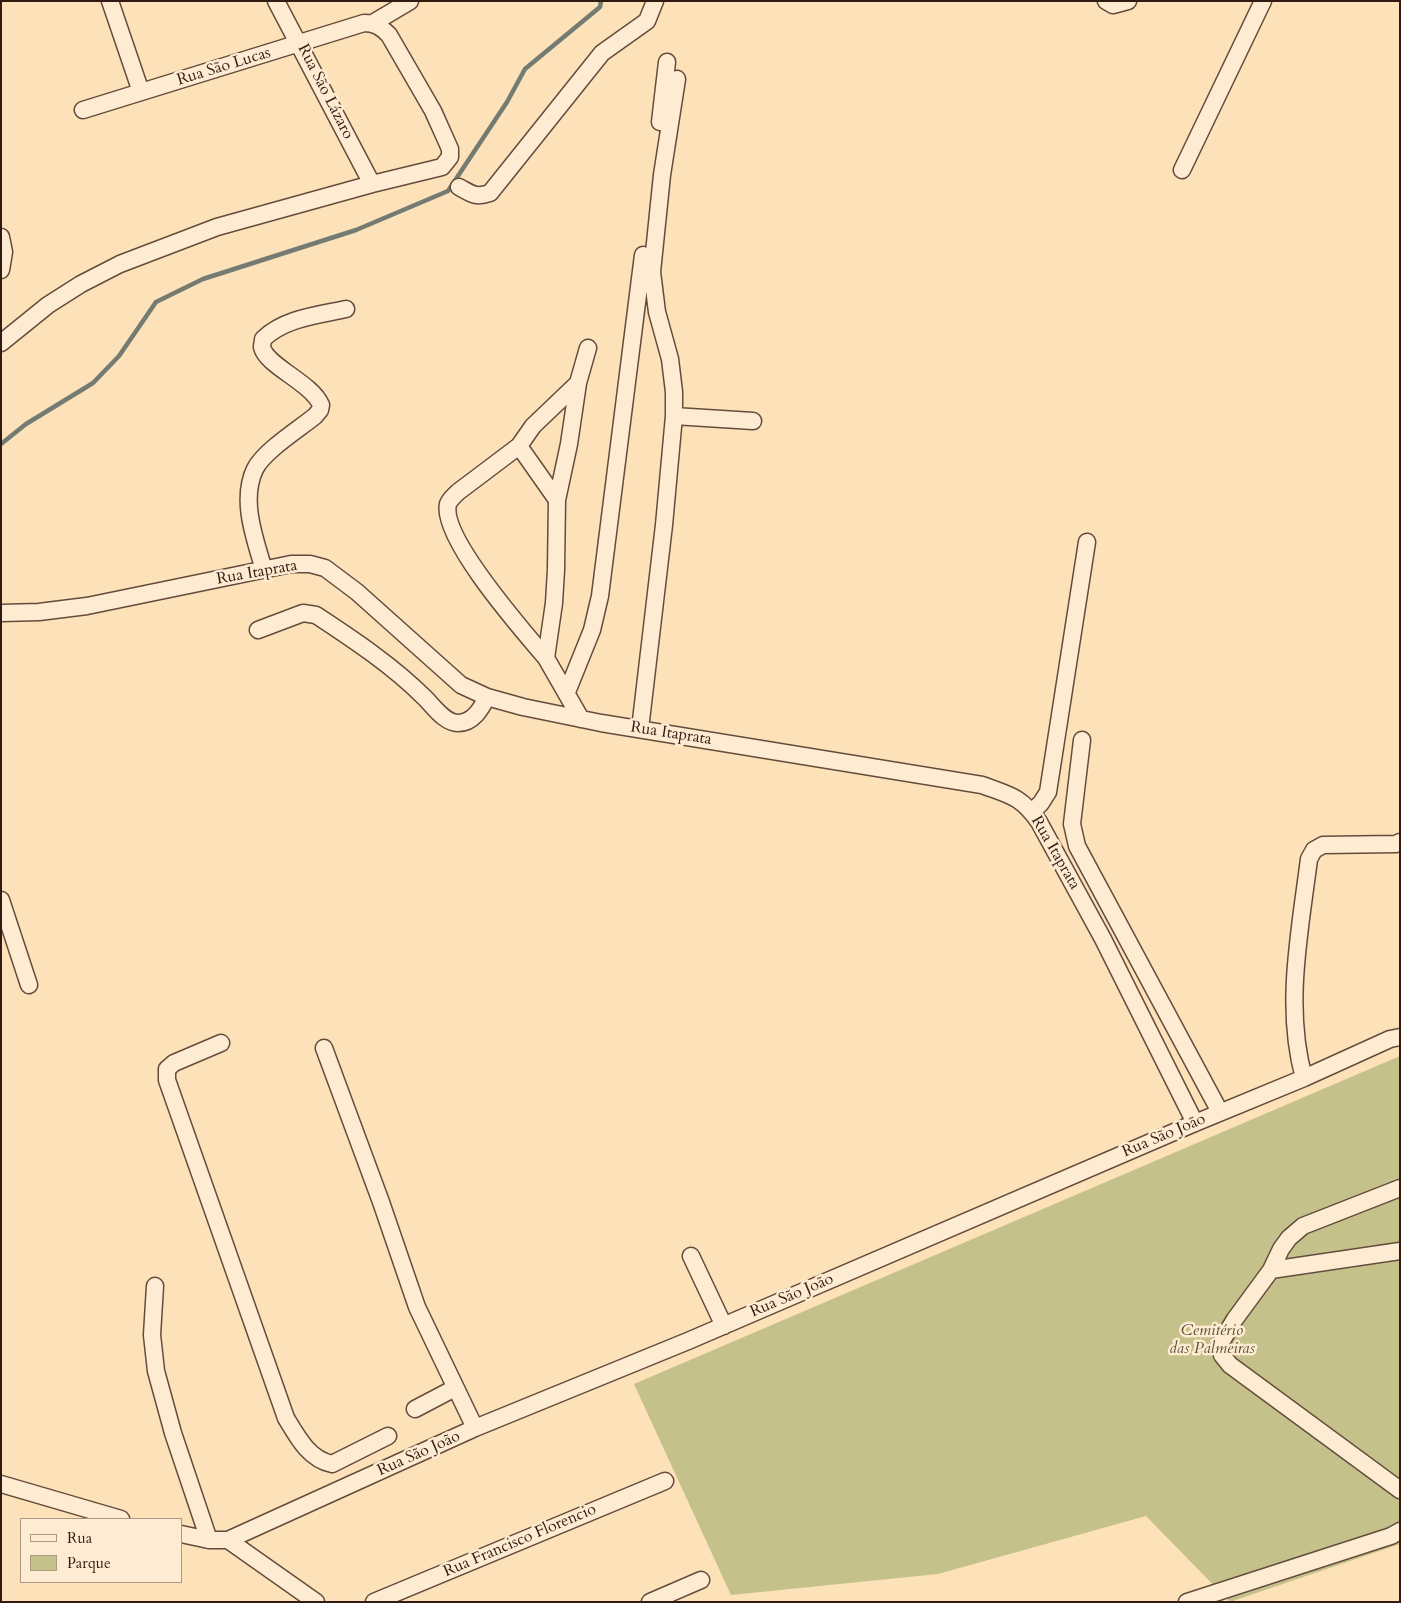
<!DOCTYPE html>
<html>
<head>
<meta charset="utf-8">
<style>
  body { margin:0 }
  #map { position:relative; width:1401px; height:1603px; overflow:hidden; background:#fde1b9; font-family:Cardo,serif }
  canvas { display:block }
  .frame { position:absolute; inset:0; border:2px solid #311a12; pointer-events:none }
  .legend { position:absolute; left:20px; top:1518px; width:162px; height:65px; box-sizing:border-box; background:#feecd2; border:1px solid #ac9885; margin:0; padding:6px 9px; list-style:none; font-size:15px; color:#311a12 }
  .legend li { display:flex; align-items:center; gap:10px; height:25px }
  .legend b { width:25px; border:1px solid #ac9885 }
</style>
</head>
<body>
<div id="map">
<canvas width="1401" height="1603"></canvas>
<div class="frame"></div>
<ul class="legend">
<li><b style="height:6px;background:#feecd2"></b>Rua</li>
<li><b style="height:14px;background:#c5c18b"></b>Parque</li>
</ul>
</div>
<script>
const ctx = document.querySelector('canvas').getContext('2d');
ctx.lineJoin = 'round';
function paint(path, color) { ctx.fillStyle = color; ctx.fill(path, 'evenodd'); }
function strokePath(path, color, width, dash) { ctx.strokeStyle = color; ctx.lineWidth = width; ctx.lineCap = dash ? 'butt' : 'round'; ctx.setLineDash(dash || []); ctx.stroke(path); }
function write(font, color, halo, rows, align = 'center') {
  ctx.font = font + ' Cardo,serif'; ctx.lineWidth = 5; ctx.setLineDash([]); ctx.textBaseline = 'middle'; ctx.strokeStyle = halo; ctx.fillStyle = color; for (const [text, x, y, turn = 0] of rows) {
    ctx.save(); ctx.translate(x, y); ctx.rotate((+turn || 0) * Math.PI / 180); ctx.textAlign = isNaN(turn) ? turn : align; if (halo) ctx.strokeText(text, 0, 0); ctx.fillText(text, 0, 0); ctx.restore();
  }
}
paint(new Path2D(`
  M1400,1056V1544L1230,1602L1146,1516L938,1574L731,1595L634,1384Z`), '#c5c18b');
strokePath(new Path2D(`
  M1,444L26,424L93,383L119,356L156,302L203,279L356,230L448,191L507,102L525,69L600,7L601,1`), '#747b73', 4.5);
const minor = new Path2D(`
  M110,1L141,92
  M276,1L372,184
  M1106,1L1113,5L1128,1
  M373,23L410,1
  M660,122L667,62
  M1182,170L1263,1
  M459,187C472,194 475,198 490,193L602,53L647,21L655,1
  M1,237L4,252L1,270
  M1,343L48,305L81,284L120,264L217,227L372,184L442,167L450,157V149L446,140L433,111L389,35C381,27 375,23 364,23L83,110
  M674,416L753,421
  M519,446L557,500
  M264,570C255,539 240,500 255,469C264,451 299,429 315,416L320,410L321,405C311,382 266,366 262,347C262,344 263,342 263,339C285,318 318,315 346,309
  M1,613L39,612L87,606L291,564H310L325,568L357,592L461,685L487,697L523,707L601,723L982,785C1009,795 1021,796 1039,822L1103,939L1195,1123
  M258,630L303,613L316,615C354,640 393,666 425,698C434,707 445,723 458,723C473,723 481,709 487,697
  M546,658C524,632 440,537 448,504C450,499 454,496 458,492L519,446L533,426L578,383
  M567,692L592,630L600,596L643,255
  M581,719L546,658L554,603L556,570L557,500L569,444L578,383L588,348
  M640,729L664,525L674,416V392L670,359L657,312L652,272L662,175L677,79
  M1082,740L1072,824L1077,846L1220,1112
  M1032,812L1041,803L1048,792L1087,542
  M1,900L29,985
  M221,1043L174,1063L167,1069V1080L286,1418C298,1438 309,1459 332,1464L388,1436
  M324,1048L381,1202L417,1307L475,1428
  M1304,1078C1284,1007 1300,931 1309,859L1314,850L1323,845L1396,844L1400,842
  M1400,1188L1303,1226L1289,1238L1281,1249L1271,1270L1235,1319L1220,1344L1222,1355L1230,1365L1400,1490
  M691,1256L724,1326
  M1271,1270L1400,1251
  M155,1286L152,1335L156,1371L173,1433L209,1540
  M415,1409L455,1388
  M1,1484L121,1519
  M181,1534L209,1540H228L475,1428L688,1341L1195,1123L1304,1078L1390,1039L1400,1037
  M228,1540L316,1602
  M374,1602L665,1481
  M650,1602L701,1580
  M1187,1602L1391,1536L1400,1531`);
strokePath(minor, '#644c3c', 19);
strokePath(minor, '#feecd2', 16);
write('16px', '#311a12', '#feecd2', [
  ["Rua São Lucas",224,67,-17],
  ["Rua São Lázaro",325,92,63],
  ["Rua Itaprata",257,573,-10],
  ["Rua Itaprata",671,734,9],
  ["Rua Itaprata",1055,853,60],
  ["Rua São João",1164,1136,-23],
  ["Rua São João",792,1296,-23],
  ["Rua São João",419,1454,-24],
  ["Rua Francisco Florencio",520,1541,-23]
]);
write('italic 16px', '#5d4c36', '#feecd2', [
  ["Cemitério",1212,1331],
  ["das Palmeiras",1212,1349]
]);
</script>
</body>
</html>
